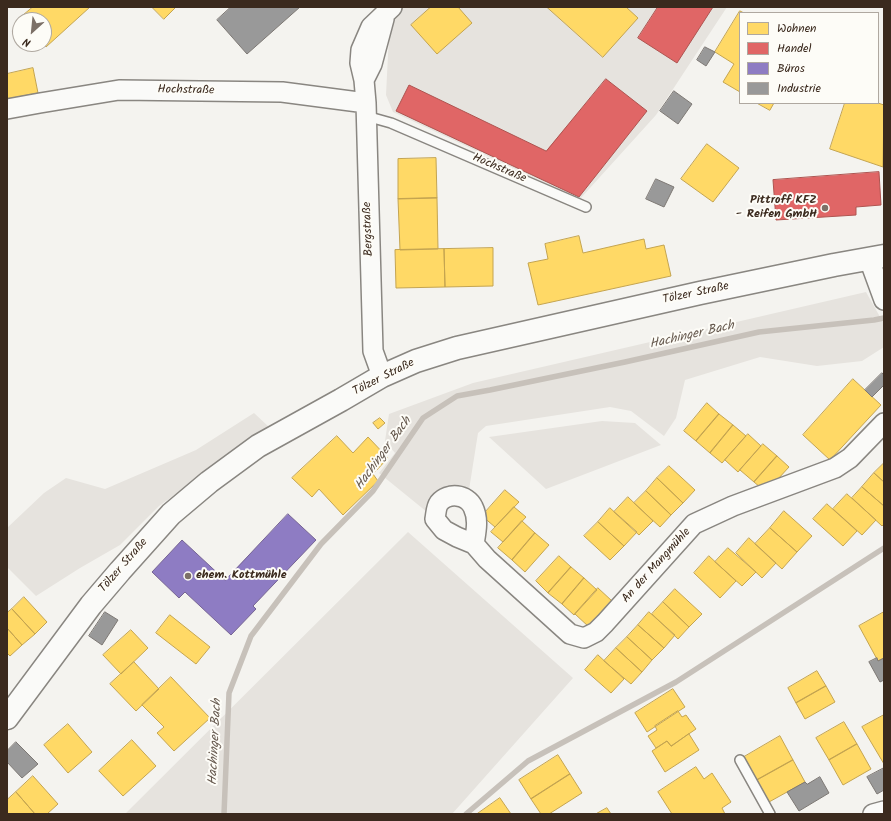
<!DOCTYPE html>
<html>
<head>
<meta charset="utf-8">
<style>
  body { margin:0 }
  #map { position:relative; width:891px; height:821px; overflow:hidden; background:#f4f3ef; font-family:Kalam,sans-serif }
  canvas { display:block }
  .frame { position:absolute; inset:0; border:8px solid #3b2a1e; pointer-events:none }
  .legend { position:absolute; left:739px; top:12px; width:140px; height:92px; box-sizing:border-box; background:#fdfcf7; border:1px solid #afa8a0; margin:0; padding:5px 7px; list-style:none; font-size:12px; color:#3b2a1e }
  .legend li { display:flex; align-items:center; gap:8px; height:20px }
  .legend b { width:20px; border:1px solid #afa8a0 }
  .north { position:absolute; left:12px; top:12px; width:40px; height:40px; box-sizing:border-box; background:#fdfcf7; border:1px solid #afa8a0; border-radius:50%; rotate:207deg; font-size:11px; font-weight:700; line-height:16px; text-align:center; color:#3b2a1e }
  .north::after { content:''; display:block; margin:auto; width:14px; height:18px; background:#7c7067; clip-path:polygon(50% 0,100% 100%,50% 72%,0 100%) }
</style>
</head>
<body>
<div id="map">
<canvas width="891" height="821"></canvas>
<div class="frame"></div>
<ul class="legend">
<li><b style="height:11px;background:#ffd966"></b>Wohnen</li>
<li><b style="height:11px;background:#e06666"></b>Handel</li>
<li><b style="height:11px;background:#8e7cc3"></b>Büros</li>
<li><b style="height:11px;background:#999"></b>Industrie</li>
</ul>
<div class="north">N</div>
</div>
<script>
const ctx = document.querySelector('canvas').getContext('2d');
ctx.lineJoin = 'round';
function paint(path, color) { ctx.fillStyle = color; ctx.fill(path, 'evenodd'); }
function strokePath(path, color, width, dash) { ctx.strokeStyle = color; ctx.lineWidth = width; ctx.lineCap = dash ? 'butt' : 'round'; ctx.setLineDash(dash || []); ctx.stroke(path); }
function write(font, color, halo, rows, align = 'center') {
  ctx.font = font + ' Kalam,sans-serif'; ctx.lineWidth = 4; ctx.setLineDash([]); ctx.textBaseline = 'middle'; ctx.strokeStyle = halo; ctx.fillStyle = color; for (const [text, x, y, turn = 0] of rows) {
    ctx.save(); ctx.translate(x, y); ctx.rotate((+turn || 0) * Math.PI / 180); ctx.textAlign = isNaN(turn) ? turn : align; if (halo) ctx.strokeText(text, 0, 0); ctx.fillText(text, 0, 0); ctx.restore();
  }
}
paint(new Path2D(`
  M395,7H727L656,115L580,199L393,112L386,95L389,35Z
  M866,292L884,324V347L862,361L817,366L760,357L685,380L676,418L664,436L631,411L610,407L486,426L478,433L469,490L448,485L439,490L427,512L379,473L395,453L385,441L389,414L473,383Z
  M254,413L269,427L159,506L120,545L80,568L36,596L7,567V528L44,493L66,478L105,489L196,450Z
  M602,421L635,423L661,445L546,489L489,437Z
  M408,532L573,678L452,814H125Z`), '#e6e3de');
const homes = new Path2D(`
  M33,7H90L46,47L44,44V20H22L20,18Z
  M152,7H176L164,19Z
  M431,7H458L472,23L437,54L411,25Z
  M547,7H626L638,18L603,57Z
  M740,11L744,13H740V92L723,82L734,64L715,52Z
  M33,68L38,93L7,99V74Z
  M757,103H774L770,110Z
  M845,103H878L884,105L883,167L830,149Z
  M707,144L739,168L713,202L681,179Z
  M436,158L437,198L398,199V159Z
  M437,198L438,249L400,250L398,199Z
  M579,236L583,253L644,239L646,249L664,245L671,276L538,305L528,263L548,259L545,244Z
  M493,248V286L445,287L444,249Z
  M444,249L445,287L396,288L395,250Z
  M853,379L881,405L830,460L803,435Z
  M707,403L719,414L696,441L684,431Z
  M719,414L733,425L710,453L696,441Z
  M380,418L385,423L378,429L373,423Z
  M733,425L746,436L722,463L710,453Z
  M748,434L761,446L738,472L725,460Z
  M337,436L353,453L368,437L388,458L373,474L378,481L343,515L319,489L312,497L292,478Z
  M763,444L777,456L754,482L740,470Z
  M777,456L789,467L766,492L754,482Z
  M884,463V482L874,473Z
  M669,466L695,490L683,503L657,478Z
  M874,473L884,482V506L862,487Z
  M657,478L683,503L671,515L646,491Z
  M862,487L884,506V524L882,526L852,498Z
  M505,490L519,502L495,527L482,516Z
  M646,491L671,515L660,527L634,503Z
  M847,494L876,520L862,535L833,509Z
  M628,497L653,521L639,535L614,512Z
  M827,504L857,531L843,546L813,519Z
  M514,507L526,517L503,542L491,532Z
  M610,508L637,532L624,546L598,522Z
  M784,511L812,536L797,552L770,528Z
  M522,521L535,533L512,560L498,548Z
  M598,522L624,546L610,560L584,536Z
  M770,528L797,552L782,569L755,544Z
  M535,533L549,545L525,572L512,560Z
  M749,538L776,563L762,578L736,553Z
  M728,548L756,572L742,586L715,562Z
  M559,556L571,567L548,593L536,581Z
  M709,556L736,581L720,598L694,573Z
  M571,567L584,578L562,604L548,593Z
  M584,578L597,590L574,615L562,604Z
  M598,588L612,601L589,627L575,614Z
  M675,589L702,614L689,627L663,602Z
  M24,597L47,622L35,634L12,609Z
  M663,602L689,627L678,639L652,614Z
  M12,609L35,634L22,645L7,628V613Z
  M649,612L675,635L664,648L638,625Z
  M884,612V658L878,661L859,626Z
  M170,615L210,647L196,664L156,633Z
  M638,625L664,648L652,660L627,637Z
  M7,628L22,645L10,656L7,653Z
  M131,630L148,648L121,674L103,655Z
  M627,637L652,660L642,672L616,648Z
  M616,648L642,672L631,684L604,661Z
  M598,655L624,679L611,693L585,670Z
  M134,662L159,689L136,711L110,684Z
  M817,671L826,686L796,703L788,688Z
  M171,677L210,718L174,751L157,733L164,727L142,705Z
  M826,686L835,702L805,719L796,703Z
  M673,689L685,707L647,732L635,713Z
  M678,711L682,717L686,715L696,729L671,746L667,741L656,748L648,736L657,730L655,726Z
  M884,715V764L862,727Z
  M844,722L857,744L829,760L816,738Z
  M68,724L92,752L68,773L44,745Z
  M689,734L699,750L665,772L652,751L667,741L671,746Z
  M780,736L793,760L757,780L744,757Z
  M132,740L156,766L123,796L99,771Z
  M857,744L871,769L843,785L829,760Z
  M558,755L570,774L531,799L519,780Z
  M793,760L805,782L769,802L757,780Z
  M696,767L704,779L712,773L731,802L722,808L725,814H672L658,792Z
  M570,774L582,793L549,814H541L531,799Z
  M33,776L58,804L47,814H35L16,792Z
  M16,792L35,814H7V800Z
  M500,798L511,814H477Z
  M607,808L611,814H596Z`);
paint(homes, '#ffd966');
strokePath(homes, '#c4a450', 1);
const shops = new Path2D(`
  M658,7H713L677,63L638,38Z
  M606,79L647,111L579,197L396,111L409,85L546,151Z
  M879,172L881,205L856,207V215L776,220L773,180Z`);
paint(shops, '#e06666');
strokePath(shops, '#ae5450', 1);
const offices = new Path2D(`
  M288,514L316,540L253,606L256,609L231,635L185,592L179,598L152,572L182,540L225,580Z`);
paint(offices, '#8e7cc3');
strokePath(offices, '#756392', 1);
const industry = new Path2D(`
  M231,7H300L247,54L217,20Z
  M705,47L715,52L706,66L697,60Z
  M674,91L692,104L678,124L660,111Z
  M656,179L674,187L664,207L646,199Z
  M882,373L884,375V385L872,397L865,390Z
  M105,612L118,620L102,645L89,636Z
  M877,658L878,661L884,658V680L880,682L869,662Z
  M16,742L38,764L22,778L7,762V751Z
  M884,768V790L877,794L867,777Z
  M820,777L829,793L799,811L787,792L805,782L807,784Z`);
paint(industry, '#999');
strokePath(industry, '#7d7874', 1);
strokePath(new Path2D(`
  M224,814L229,693L251,636L321,544L373,491L423,418L457,396L490,390L625,362L759,332L874,320L884,318
  M466,814L528,761L676,682L884,548`), '#c7c1ba', 5.5);
const service = new Path2D(`
  M366,116L391,123L586,207
  M740,760L770,814`);
const minor = new Path2D(`
  M364,80L372,64L384,19
  M7,109L40,103L119,90L282,92L366,103
  M869,259L884,300
  M382,376L373,351L366,103L364,80L360,63L361,50L371,27L392,7
  M474,544C476,532 479,519 473,507C467,494 448,492 439,503C436,507 436,514 435,519L444,530L457,537L474,544L487,559L570,634L584,638L596,632L605,623L694,524L733,506L835,468L850,458L884,423
  M873,814L884,811`);
const secondary = new Path2D(`
  M7,718L91,605L120,571L171,514L209,482L258,446L341,400L382,376L416,361L457,348L700,293L834,265L884,256`);
strokePath(service, '#898681', 12);
strokePath(minor, '#898681', 22);
strokePath(secondary, '#898681', 25);
strokePath(service, '#fafaf8', 9);
strokePath(minor, '#fafaf8', 19);
strokePath(secondary, '#fafaf8', 22);
for (const [x, y, r, color] of [
  [825,208,4,"#7c7067"],
  [188,576,4,"#7c7067"]
]) { const dot = new Path2D(); dot.arc(x, y, r, 0, 2 * Math.PI); ctx.fillStyle = color; ctx.fill(dot); strokePath(dot, '#fdfcf7', 1.5); }
write('12px', '#3b2a1e', '#fdfcf7', [
  ["Hochstraße",186,91,1],
  ["Hochstraße",499,169,23],
  ["Bergstraße",369,229,-92],
  ["Tölzer Straße",696,294,-12],
  ["Tölzer Straße",384,378,-27],
  ["Tölzer Straße",124,566,-49],
  ["An der Mangmühle",657,566,-48]
]);
write('bold 12px', '#3b2a1e', '#fdfcf7', [
  ["Pittroff KFZ",817,201],
  ["- Reifen GmbH",817,215],
  ["ehem. Kottmühle",196,576,"left"]
], 'right');
write('italic 13px', '#65584d', '#fdfcf7', [
  ["Hachinger Bach",692,336,-13],
  ["Hachinger Bach",384,454,-54],
  ["Hachinger Bach",216,742,-87]
]);
</script>
</body>
</html>
